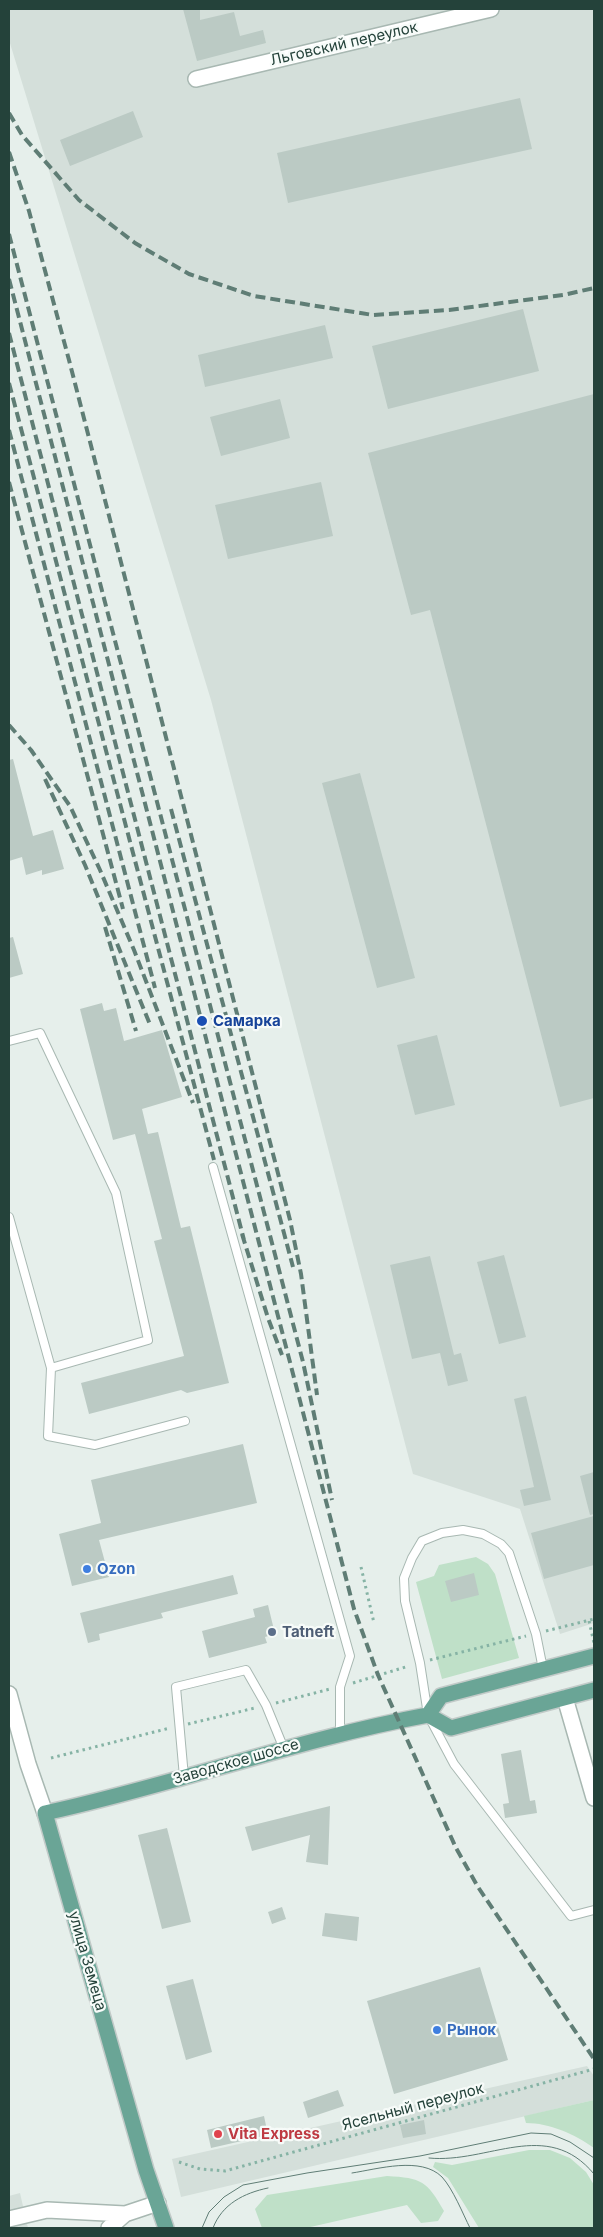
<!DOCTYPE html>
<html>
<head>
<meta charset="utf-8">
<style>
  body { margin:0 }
  #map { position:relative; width:603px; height:2237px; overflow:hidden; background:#e6efeb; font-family:Inter,sans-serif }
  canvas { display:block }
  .frame { position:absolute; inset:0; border:10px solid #24423a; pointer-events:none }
</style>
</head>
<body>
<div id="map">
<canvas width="603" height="2237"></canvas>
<div class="frame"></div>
</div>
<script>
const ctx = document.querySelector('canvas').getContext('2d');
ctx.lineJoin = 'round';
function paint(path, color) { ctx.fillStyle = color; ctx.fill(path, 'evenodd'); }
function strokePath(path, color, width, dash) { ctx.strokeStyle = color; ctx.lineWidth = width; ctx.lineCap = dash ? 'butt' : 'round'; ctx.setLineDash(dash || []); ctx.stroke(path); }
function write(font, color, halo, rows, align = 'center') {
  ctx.font = font + ' Inter,sans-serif'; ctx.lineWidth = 4.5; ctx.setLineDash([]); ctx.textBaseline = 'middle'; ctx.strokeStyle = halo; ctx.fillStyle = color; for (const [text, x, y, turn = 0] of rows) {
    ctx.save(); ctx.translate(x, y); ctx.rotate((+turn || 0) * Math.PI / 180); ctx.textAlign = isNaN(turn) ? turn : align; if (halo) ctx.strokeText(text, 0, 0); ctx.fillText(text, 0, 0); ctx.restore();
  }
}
paint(new Path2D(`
  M9,9H594V1623L560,1634L520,1509L413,1474L211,700L9,40Z
  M587,2066L594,2076V2100L181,2197L172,2159Z
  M20,2193L28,2228H9V2196Z`), '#d4dfda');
paint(new Path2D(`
  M476,1557L488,1564L495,1574L519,1658L442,1679L416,1582L434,1576L439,1565Z
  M594,2100V2148C575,2134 549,2123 526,2123L524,2116Z
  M529,2150H550L570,2158L586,2172L594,2185V2228H479L448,2178L433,2167L435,2162L452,2165Z
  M387,2176C422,2178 427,2181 444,2211L438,2221L421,2223L407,2205L306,2228H262L255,2209L267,2195Z`), '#bfe0c8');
paint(new Path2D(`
  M183,9H200V20L234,12L240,36L263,30L266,43L197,61Z
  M520,98L532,149L288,203L277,153Z
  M133,111L143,137L70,166L60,140Z
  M523,309L539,371L388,409L372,346Z
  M325,325L333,358L205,387L198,355Z
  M594,394V1098L560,1107L430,610L411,615L368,453Z
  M280,399L290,438L221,456L210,417Z
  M321,482L333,536L228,559L215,505Z
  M13,759L33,836L53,830L64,869L42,875V870L26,875L22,857L9,861V760Z
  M360,773L415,978L377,988L322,783Z
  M13,937L23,974L9,978V938Z
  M102,1003L104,1011L116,1008L124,1041L162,1030L182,1097L142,1109L148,1134L158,1132L181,1228L190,1226L229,1383L187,1393L181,1390L89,1414L81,1383L184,1356L154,1241L162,1239L135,1134L113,1140L80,1009Z
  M437,1035L455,1105L415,1115L397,1045Z
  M504,1255L526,1337L499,1344L477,1262Z
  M430,1256L454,1355L461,1353L468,1381L448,1386L440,1353L412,1359L390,1265Z
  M526,1396L551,1500L524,1506L520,1490L534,1487L514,1399Z
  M243,1444L257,1503L99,1540L109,1577L72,1586L59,1534L101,1523L91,1480Z
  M594,1472V1514L590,1515L580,1476Z
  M594,1516V1565L544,1579L531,1533Z
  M474,1573L479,1595L451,1602L445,1581Z
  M233,1575L238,1594L161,1613L163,1618L99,1634L100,1640L88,1643L80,1613Z
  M268,1605L275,1634L265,1637L267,1643L209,1658L202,1631L255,1617L253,1609Z
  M521,1750L530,1801L535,1800L537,1813L505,1818L503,1804L509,1803L501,1754Z
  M330,1806L328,1865L306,1862L310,1835L252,1851L245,1827Z
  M167,1828L191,1922L162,1929L138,1835Z
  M282,1907L286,1919L272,1924L268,1912Z
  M325,1913L359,1917L357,1941L322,1936Z
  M480,1967L508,2060L394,2094L367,2001Z
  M193,1979L212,2052L186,2060L166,1986Z
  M338,2090L344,2106L308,2118L303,2102Z
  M264,2116L268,2135L211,2148L207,2130Z
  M424,2120L426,2134L403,2138L400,2125Z`), '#bbcac4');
const lane = new Path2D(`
  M9,1041L40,1033L116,1193L148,1340L51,1368L9,1217
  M213,1167L350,1656L340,1687V1733
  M51,1368L48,1436L95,1445L185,1421
  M543,1669L536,1634L509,1553L501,1544L483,1534L463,1530L442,1533L422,1541L412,1558L404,1578L405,1601L420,1663L428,1715L454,1764L571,1916L594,1910
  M184,1777L176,1687L246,1670L266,1705L284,1749`);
const street = new Path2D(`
  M196,79L491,9
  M9,1694L28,1764L45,1813
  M565,1698L594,1798
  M9,2219L47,2210L125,2214
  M109,2228L125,2214L158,2203`);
const primary = new Path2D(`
  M428,1715L441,1696L594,1656
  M166,2228L146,2170L45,1813C174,1785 298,1739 428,1715L451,1728L594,1690`);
strokePath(lane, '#a8b8b2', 10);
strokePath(street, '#a8b8b2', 18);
strokePath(primary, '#c2cac8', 18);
strokePath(new Path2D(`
  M361,1567L374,1623
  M589,1621L594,1643
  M546,1631L594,1619
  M430,1660L526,1636
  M353,1683L409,1666
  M276,1703L330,1689
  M188,1724L255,1708
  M51,1758L170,1728
  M179,2162L200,2169L225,2171L594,2069`), '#86b3a5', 3, [2.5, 4]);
strokePath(lane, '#fff', 8);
strokePath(street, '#fff', 15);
strokePath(primary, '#6aa596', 15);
strokePath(new Path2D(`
  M429,2158C488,2164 547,2117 594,2174
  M352,2173C378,2169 421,2156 442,2177C453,2189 463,2214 470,2228
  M202,2228L209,2212L224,2197L243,2185L307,2173L420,2156L531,2133L551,2134L570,2142L594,2158
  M213,2228C222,2204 244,2193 268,2188`), '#5f7d75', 1);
strokePath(new Path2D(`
  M9,113L22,135L79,200L135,243L189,274L254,296L373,315L449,310L563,295L594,288
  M9,152L29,211L69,360L290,1220L301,1274L317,1395
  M9,234L303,1362L332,1500
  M9,279L354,1609L378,1675L456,1848L478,1887L594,2059
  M9,333L244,1240
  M9,383L214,1160
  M9,430L155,988
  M9,482L123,909
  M9,725L31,750L70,806L100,870L134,950L193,1103
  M45,779L85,865L151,1027
  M171,809L293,1267
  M105,927L136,1031
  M242,1234L268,1318L282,1355`), '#5f7d75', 4, [10, 5]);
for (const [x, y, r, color] of [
  [202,1021,6,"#1a4fb4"],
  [87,1569,5,"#3f7fe0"],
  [272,1632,5,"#5c6f8a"],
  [437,2030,5,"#3f7fe0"],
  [218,2134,5,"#e0444e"]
]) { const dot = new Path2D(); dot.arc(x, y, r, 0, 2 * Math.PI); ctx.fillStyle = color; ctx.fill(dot); strokePath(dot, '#f7fbf9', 2); }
write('15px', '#24423a', '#f7fbf9', [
  ["Льговский переулок",344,44,-13],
  ["Заводское шоссе",236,1762,-16],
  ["улица Земеца",87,1961,74],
  ["Ясельный переулок",413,2107,-15]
]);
write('bold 15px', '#164399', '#f7fbf9', [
  ["Самарка",213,1021]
], 'left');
write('bold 15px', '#366cbe', '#f7fbf9', [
  ["Ozon",97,1569],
  ["Рынок",447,2030]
], 'left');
write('bold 15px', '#4e5e75', '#f7fbf9', [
  ["Tatneft",282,1632]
], 'left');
write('bold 15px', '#be3a42', '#f7fbf9', [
  ["Vita Express",228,2134]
], 'left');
</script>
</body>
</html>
